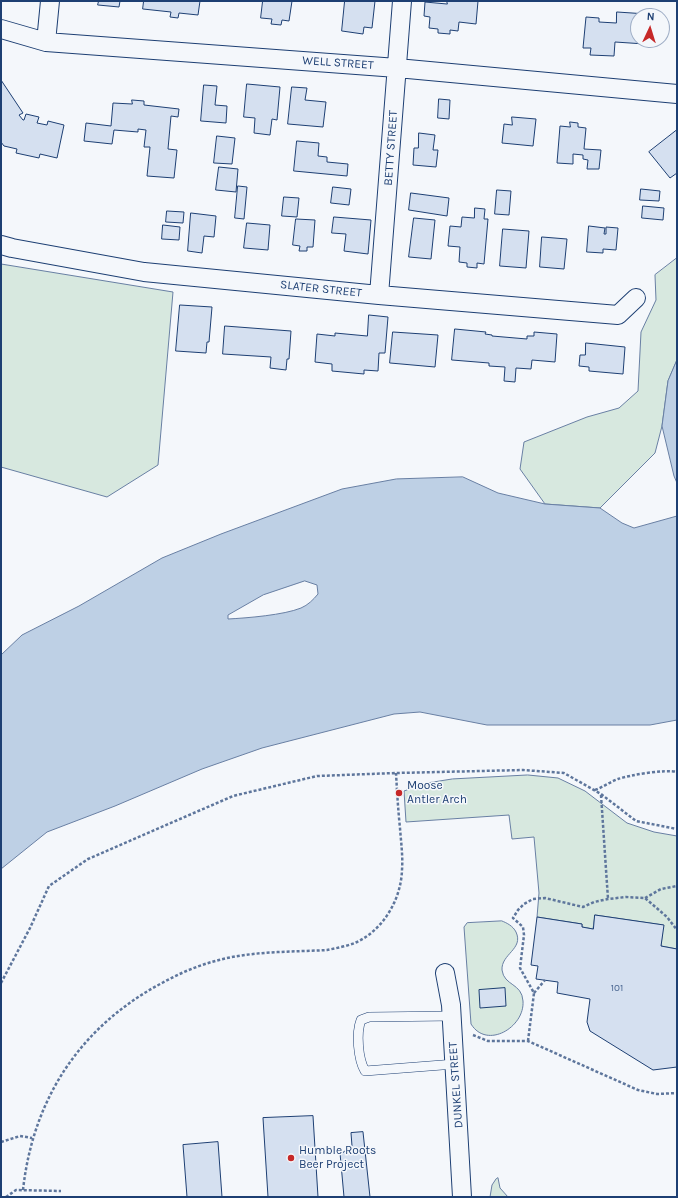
<!DOCTYPE html>
<html>
<head>
<meta charset="utf-8">
<style>
  body { margin:0 }
  #map { position:relative; width:678px; height:1198px; overflow:hidden; background:#f4f7fb; font-family:Karla,sans-serif }
  canvas { display:block }
  .frame { position:absolute; inset:0; border:2px solid #1d3f73; pointer-events:none }
  .north { position:absolute; left:630px; top:8px; width:40px; height:40px; box-sizing:border-box; background:#f4f7fb; border:1px solid #9eadc5; border-radius:50%; rotate:4deg; font-size:11px; font-weight:700; line-height:16px; text-align:center; color:#1d3f73 }
  .north::after { content:''; display:block; margin:auto; width:14px; height:18px; background:#c62828; clip-path:polygon(50% 0,100% 100%,50% 72%,0 100%) }
</style>
</head>
<body>
<div id="map">
<canvas width="678" height="1198"></canvas>
<div class="frame"></div>
<div class="north">N</div>
</div>
<script>
const ctx = document.querySelector('canvas').getContext('2d');
ctx.lineJoin = 'round';
function paint(path, color) { ctx.fillStyle = color; ctx.fill(path, 'evenodd'); }
function strokePath(path, color, width, dash) { ctx.strokeStyle = color; ctx.lineWidth = width; ctx.lineCap = dash ? 'butt' : 'round'; ctx.setLineDash(dash || []); ctx.stroke(path); }
function write(font, color, halo, rows, align = 'center') {
  ctx.font = font + ' Karla,sans-serif'; ctx.lineWidth = 3; ctx.setLineDash([]); ctx.textBaseline = 'middle'; ctx.strokeStyle = halo; ctx.fillStyle = color; for (const [text, x, y, turn = 0] of rows) {
    ctx.save(); ctx.translate(x, y); ctx.rotate((+turn || 0) * Math.PI / 180); ctx.textAlign = isNaN(turn) ? turn : align; if (halo) ctx.strokeText(text, 0, 0); ctx.fillText(text, 0, 0); ctx.restore();
  }
}
const green = new Path2D(`
  M677,258V360L668,381L662,426L655,453L600,508L545,504L520,469L524,442L587,417L619,408L638,391L641,332L656,300L655,275Z
  M1,264L173,292L158,465L107,497L1,467Z
  M528,775L558,778L585,791L627,823L654,832L677,836V949L661,946L663,925L595,915L593,929L582,927V924L537,917L539,893L534,837L512,839L509,815L406,822L404,791L427,783L452,779Z
  M502,921C507,923 513,926 516,932C524,949 501,954 502,970C504,986 522,983 523,1001C525,1027 487,1050 471,1024L464,927L467,923Z
  M498,1178L500,1188L508,1197H490L492,1185L496,1179Z`);
paint(green, '#d7e8df');
strokePath(green, '#687fa3', 1);
const water = new Path2D(`
  M677,360V483L674,476L662,426L668,381Z
  M463,477L498,493L545,504L600,508L622,523L634,528L677,516V720L650,725H487L420,712L394,714L262,748L202,769L115,806L47,832L1,869V655L22,635L79,606L162,558L221,534L342,489L396,479ZM305,581L317,585L318,594C313,600 308,605 301,608C284,615 247,618 228,619V615L263,595Z`);
paint(water, '#bed0e5');
strokePath(water, '#687fa3', 1);
const building = new Path2D(`
  M99,1H120L119,7L98,5Z
  M144,1H200L198,15L179,13L178,18L170,17L171,12L143,9Z
  M263,1H292L289,21L282,20L281,25L271,24L272,19L261,18Z
  M345,1H375L372,28L364,27L363,34L342,31Z
  M447,1H478L476,24L459,22L458,31L450,30V34L438,33V29L429,28L430,17L424,16L425,2L447,4Z
  M617,12L647,14V16H638V40H645V44L615,42L614,56L590,55L591,48H583L586,17L599,18V22L616,23Z
  M1,80L23,113L19,115L23,120H24L26,114L39,117L37,123L47,125L48,121L64,125L57,158L40,154L39,158L16,153L17,149L4,146L1,142Z
  M247,84L280,87L277,120L272,119L270,135L254,133L255,118L244,117Z
  M204,85L217,86L215,105L227,106L226,123L201,121Z
  M292,87L307,88L305,100L326,102L323,127L288,124Z
  M439,99L450,100L449,119L438,118Z
  M132,100L144,101V105L179,109L178,117L171,116L168,149L177,150L174,178L147,176L150,147H144L146,130L138,129V132L114,130L112,144L84,141L86,123L111,126L113,103L132,104Z
  M512,117L536,119L533,146L502,143L504,124L512,125Z
  M570,122L578,123V127L586,128L584,149L601,150L599,169H587L588,160L583,159V155L573,154V164L557,163L560,126L570,127Z
  M677,130V173L670,178L649,152Z
  M419,133L435,135L433,150H438L436,167L413,165L414,148H418Z
  M217,136L235,138L232,164L214,163Z
  M297,141L319,143L318,156L327,157V162L348,164L347,176L294,171Z
  M219,167L238,169L236,192L216,190Z
  M238,186L247,187L244,219L235,218Z
  M333,187L351,189L349,205L331,203Z
  M641,189L660,191L659,201L640,200Z
  M497,190L511,191L509,215L495,214Z
  M411,193L449,198L447,216L409,210Z
  M284,197L299,198L297,217L282,216Z
  M643,206L664,208L663,220L642,218Z
  M475,208L485,209L484,219H488L484,264L477,263V268L467,267V263L459,262L460,247L448,246L450,226L461,227L462,217L474,218Z
  M167,211L184,212L183,223L166,222Z
  M191,213L216,216L214,237L204,236L202,253L188,251Z
  M334,217L371,220L368,254L344,251L346,234L332,233Z
  M414,218L435,220L431,259L409,257Z
  M296,219L315,220L313,247H307V251H299L300,246L293,245Z
  M247,223L270,225L268,250L244,248Z
  M163,225L180,227L179,240L162,239Z
  M589,226L605,228L604,234H606V227L618,228L616,250L603,249V253L587,252Z
  M503,229L529,231L526,268L500,266Z
  M542,237L567,239L564,269L540,267Z
  M180,305L212,307L209,342H207L206,353L176,351Z
  M369,315L388,317L385,353H379L378,371L364,370V374L332,371V364L315,362L317,334L335,336V333L367,336Z
  M225,326L291,331L289,359H287L286,370L270,368L271,357L223,354Z
  M455,329L486,332L485,334L492,335V336L527,339V336H534V332L557,334L555,362L532,360L531,369L516,368L515,382L504,381L505,367L489,366V363L452,360Z
  M393,332L438,335L435,367L390,363Z
  M586,343L625,347L623,374L589,371V367L579,366L580,355H585Z
  M595,915L664,925L661,946L677,949V1067L653,1070L590,1031L587,1022L590,999L557,993L558,982L536,979L538,966L531,965L537,917L582,924V927L593,929Z
  M505,988L506,1006L480,1008L479,990Z
  M313,1116L318,1197H268L263,1118Z
  M363,1132L370,1197H344L340,1153L344,1152L349,1146H352L351,1133Z
  M218,1142L222,1197H187L183,1145Z`);
paint(building, '#d5e0f0');
strokePath(building, '#1d3f73', 1);
const service = new Path2D(`
  M451,1016L369,1017L361,1020C356,1033 358,1059 365,1071L455,1064`);
const minor = new Path2D(`
  M1,29L46,42L397,68L677,94
  M46,42L50,1
  M1,245L12,248L144,272L379,295L618,315L636,298
  M379,295L402,1
  M445,973L451,1005L462,1197`);
strokePath(service, '#1d3f73', 10);
strokePath(minor, '#1d3f73', 20);
strokePath(new Path2D(`
  M595,790C603,787 610,782 618,779C630,775 665,769 677,772
  M601,795L608,899
  M645,898L661,889L677,886
  M1,983L30,928L49,886L88,859L233,796L317,776L396,773L523,770L564,773L601,794L636,821L677,829
  M534,993L545,980
  M473,1035L488,1041H528L638,1090L657,1094L677,1093
  M528,1041L534,993L520,968L524,935L523,927L513,918L518,910L524,904L533,899L545,898L583,907L594,902L608,899L626,897L645,898L667,917L677,930
  M1,1142L20,1136L32,1138
  M23,1190C33,1098 81,1026 162,983C180,973 199,965 219,960C253,951 292,952 327,950C337,948 348,946 357,942C384,929 401,899 402,870C403,856 401,842 400,828C398,809 397,791 396,773
  M6,1197L16,1190L61,1191`), '#5e769c', 2.5, [3, 2]);
strokePath(service, '#f4f7fb', 9);
strokePath(minor, '#f4f7fb', 18);
for (const [x, y, r, color] of [
  [399,793,4,"#c62828"],
  [291,1158,4,"#c62828"]
]) { const dot = new Path2D(); dot.arc(x, y, r, 0, 2 * Math.PI); ctx.fillStyle = color; ctx.fill(dot); strokePath(dot, '#f4f7fb', 1.5); }
write('10px', '#4b6792', null, [
  ["101",617,988]
]);
write('12px', '#1d3f73', '#f4f7fb', [
  ["WELL STREET",338,63,4],
  ["BETTY STREET",391,148,-86],
  ["SLATER STREET",321,289,6],
  ["DUNKEL STREET",456,1085,-94]
]);
write('12px', '#1d3f73', '#f4f7fb', [
  ["Moose",407,786],
  ["Antler Arch",407,800],
  ["Humble Roots",299,1151],
  ["Beer Project",299,1165]
], 'left');
</script>
</body>
</html>
